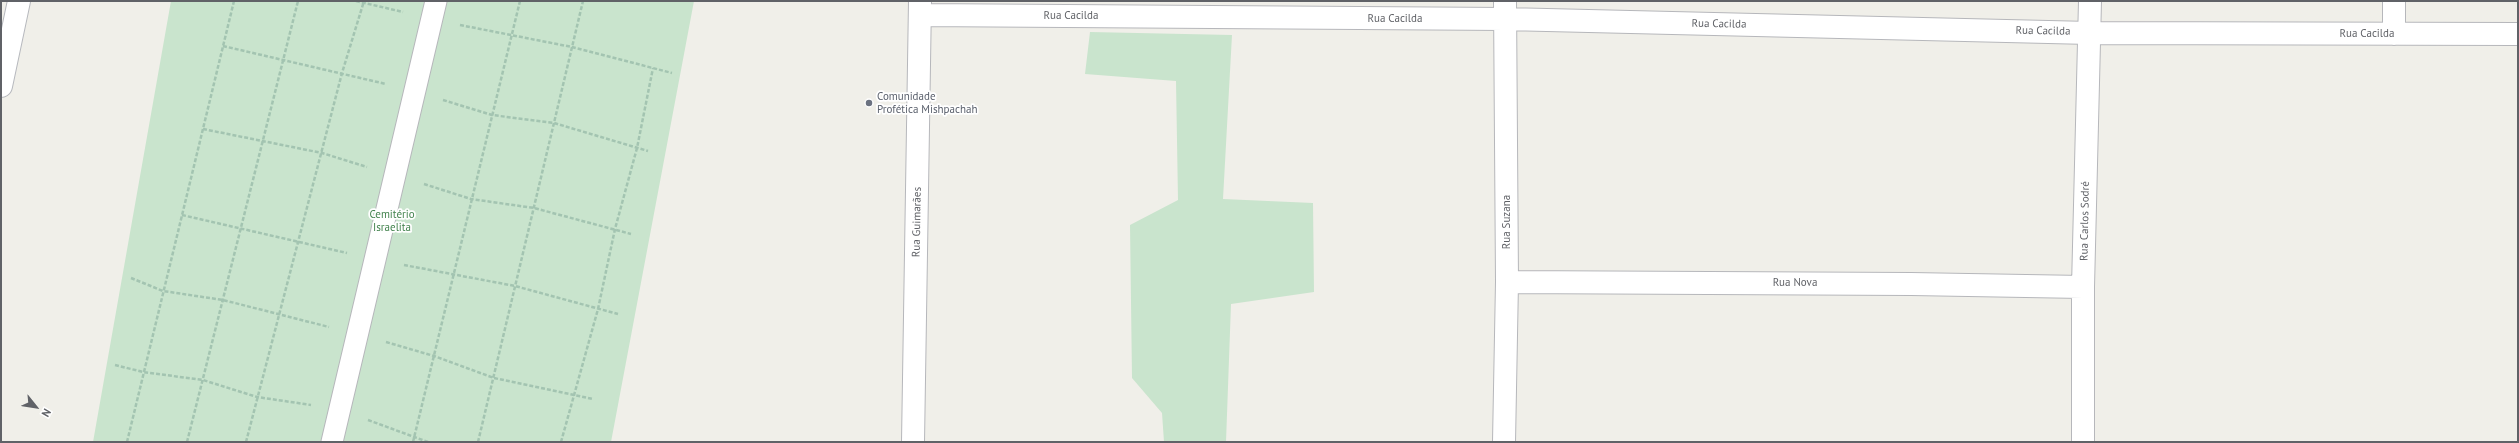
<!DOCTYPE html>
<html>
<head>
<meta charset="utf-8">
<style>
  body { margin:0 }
  #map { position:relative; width:2519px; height:443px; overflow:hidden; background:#f0efe9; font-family:"PT Sans",sans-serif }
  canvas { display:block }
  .frame { position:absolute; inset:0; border:2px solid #606267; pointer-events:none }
  .north { position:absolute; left:16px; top:387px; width:40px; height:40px; -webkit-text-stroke:3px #fff; paint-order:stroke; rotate:120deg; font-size:11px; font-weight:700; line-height:16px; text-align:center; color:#606267 }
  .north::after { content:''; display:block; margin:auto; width:14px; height:18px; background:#606267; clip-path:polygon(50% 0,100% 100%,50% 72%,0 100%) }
</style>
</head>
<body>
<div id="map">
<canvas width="2519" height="443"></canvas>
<div class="frame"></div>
<div class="north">N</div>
</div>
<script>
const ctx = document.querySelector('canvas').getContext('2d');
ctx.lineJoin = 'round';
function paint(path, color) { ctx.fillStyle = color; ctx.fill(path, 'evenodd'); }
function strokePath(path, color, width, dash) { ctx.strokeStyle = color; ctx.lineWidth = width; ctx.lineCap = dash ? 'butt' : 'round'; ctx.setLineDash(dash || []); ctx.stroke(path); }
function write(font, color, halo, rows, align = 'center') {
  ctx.font = font + ' "PT Sans",sans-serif'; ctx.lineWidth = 3.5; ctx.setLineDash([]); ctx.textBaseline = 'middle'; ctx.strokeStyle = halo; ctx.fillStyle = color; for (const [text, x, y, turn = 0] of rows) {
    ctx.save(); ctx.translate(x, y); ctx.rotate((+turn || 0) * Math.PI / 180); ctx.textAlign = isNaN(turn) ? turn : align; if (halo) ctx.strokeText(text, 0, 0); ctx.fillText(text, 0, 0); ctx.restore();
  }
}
paint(new Path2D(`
  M171,1H694L611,442H93Z
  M1090,32L1232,35L1223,199L1313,203L1314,292L1231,304L1226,442H1164L1162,413L1132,378L1130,225L1178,200L1176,81L1085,74Z`), '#c9e4cd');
const service = new Path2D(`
  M332,442L436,1`);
const minor = new Path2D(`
  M2394,1V34
  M920,15L1505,19L2090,33L2518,34
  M1507,282L1911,284L2083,287
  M913,442L920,1
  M1504,442L1507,282L1505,1
  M2083,442V287L2090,1`);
const secondary = new Path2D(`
  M1,86L19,1`);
strokePath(service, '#b6b7bb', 23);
strokePath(minor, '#b6b7bb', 24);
strokePath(secondary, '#b7b9be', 24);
strokePath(new Path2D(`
  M356,1L403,12
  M460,25L572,47L672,73
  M223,46L386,84
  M443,100L492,115L554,123L648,151
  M203,129L322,153L367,167
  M424,184L471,199L534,208L631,234
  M182,215L347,253
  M404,265L515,286L618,314
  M131,278L163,291L223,300L329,327
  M386,342L434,356L494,378L593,399
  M115,365L143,372L203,380L257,397L311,405
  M368,420L428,442
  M127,442L234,1
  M187,442L298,1
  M246,442L342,73L364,1
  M413,442L520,1
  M478,442L583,1
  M561,442L598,309L615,229L637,148L653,68`), '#a3c4b1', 2.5, [4, 2]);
strokePath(service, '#fff', 21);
strokePath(minor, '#fff', 22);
strokePath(secondary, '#fff', 22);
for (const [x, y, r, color] of [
  [869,103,4,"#6b7280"]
]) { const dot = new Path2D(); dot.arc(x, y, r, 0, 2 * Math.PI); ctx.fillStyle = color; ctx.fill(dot); strokePath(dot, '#fff', 1.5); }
write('11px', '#606267', '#fff', [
  ["Rua Cacilda",1071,16],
  ["Rua Cacilda",1395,19],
  ["Rua Cacilda",1719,24,1],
  ["Rua Cacilda",2043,31,1],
  ["Rua Cacilda",2367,34],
  ["Rua Carlos Sodré",2085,221,-89],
  ["Rua Guimarães",917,222,-89],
  ["Rua Suzana",1507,222,-90],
  ["Rua Nova",1795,283]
]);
write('11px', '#5b616d', '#fff', [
  ["Comunidade",877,97],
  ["Profética Mishpachah",877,110]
], 'left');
write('11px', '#43834e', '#fff', [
  ["Cemitério",392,215],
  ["Israelita",392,228]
]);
</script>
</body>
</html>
